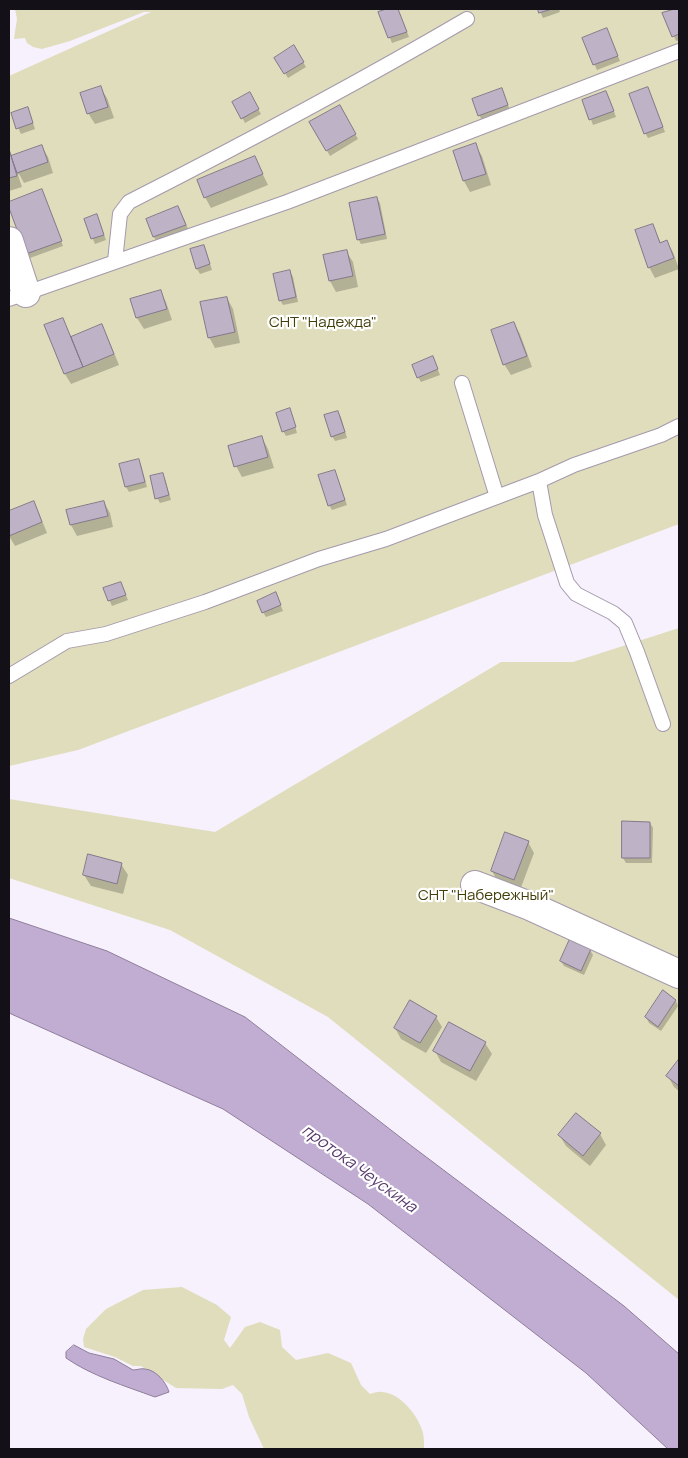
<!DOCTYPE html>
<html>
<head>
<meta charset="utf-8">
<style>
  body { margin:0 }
  #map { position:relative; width:688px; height:1458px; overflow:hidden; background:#f7f0fd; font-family:Manrope,sans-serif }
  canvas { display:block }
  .frame { position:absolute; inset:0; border:10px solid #141017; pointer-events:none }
</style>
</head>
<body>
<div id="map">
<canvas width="688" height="1458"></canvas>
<div class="frame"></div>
</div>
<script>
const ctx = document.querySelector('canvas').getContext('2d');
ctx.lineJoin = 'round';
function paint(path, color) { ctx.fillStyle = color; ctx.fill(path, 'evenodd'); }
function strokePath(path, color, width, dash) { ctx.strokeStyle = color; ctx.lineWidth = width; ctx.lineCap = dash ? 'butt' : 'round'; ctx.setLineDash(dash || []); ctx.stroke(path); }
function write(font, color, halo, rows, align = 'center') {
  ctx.font = font + ' Manrope,sans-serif'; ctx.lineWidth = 4.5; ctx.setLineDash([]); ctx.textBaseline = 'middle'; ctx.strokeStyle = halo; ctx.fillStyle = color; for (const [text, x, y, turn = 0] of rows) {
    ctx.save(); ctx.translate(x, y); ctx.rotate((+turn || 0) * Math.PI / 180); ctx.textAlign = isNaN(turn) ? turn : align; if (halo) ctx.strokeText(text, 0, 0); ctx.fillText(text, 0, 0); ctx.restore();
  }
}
paint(new Path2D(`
  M15,9H679V524L78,750L9,766V76L151,12H144L70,41L42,49L33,47L27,43L25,38L14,39L17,19Z
  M679,628V1300L328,1017L170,930L9,878V799L215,832L501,662H573Z
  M182,1287L217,1305L231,1317L224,1340L230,1348L245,1327L260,1322L280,1330L282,1347L296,1360L328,1353L351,1363L361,1385L370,1394C374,1393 379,1391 382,1392C401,1393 419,1417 423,1433C424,1438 424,1444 424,1449H264L249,1417L242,1394L233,1385L222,1389L176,1388L141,1366H133L115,1357L84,1347L83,1339L86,1329L106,1309L143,1290Z`), '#dfddbb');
const water = new Path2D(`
  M9,918L107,951L245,1017L409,1144L624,1306L679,1354V1449H668L586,1373L368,1204L223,1109L9,1013Z
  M74,1345L89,1353L114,1359L133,1370C137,1370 141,1368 145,1369C156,1370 166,1382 169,1392L155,1397C125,1386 92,1376 66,1358V1352Z`);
paint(water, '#c2add2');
strokePath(water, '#8e7e9a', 1);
paint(new Path2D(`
  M391,9H398L409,37L392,43L380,13Z
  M539,9H559L560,12L543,18Z
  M679,9V40L676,41L664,14Z
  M609,35L620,61L597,70L583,39Z
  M294,47L306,67L288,78L276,58Z
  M100,87L107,98L114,118L95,124L88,113Z
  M648,88L665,132L648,138L645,133Z
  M502,90L510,110L482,120L479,115Z
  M249,94L261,114L245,123L234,102Z
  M609,98L616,117L593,125L584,101Z
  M339,106L358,139L330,156L311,123Z
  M12,114H30L35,129L21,134Z
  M475,145L482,156L491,185L470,192L464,181L455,152Z
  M42,147L48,157L53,173L24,183L19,174L18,175L22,187L9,191V150L13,157Z
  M255,158L268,185L211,208L205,197Z
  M42,191L63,246L30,258L9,203Z
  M377,198L380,203L387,239L361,244L358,239Z
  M178,208L184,219L191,236L160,248L154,237L147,220Z
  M85,220L99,221L106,240L95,244Z
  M652,225L661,243L667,242L673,252L679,269L655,278L649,267Z
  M206,251L212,270L200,274L197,269Z
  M346,251L353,262L358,287L336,292L330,281L325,256Z
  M290,271L293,277L298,302L283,305L280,300Z
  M160,291L166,302L172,320L144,329L137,318L132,300Z
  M227,298L233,309L240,343L215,348L209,337Z
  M62,319L72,338L101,326L107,336L119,365L71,384L65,374L45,326Z
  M514,323L520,334L532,367L511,375L504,364Z
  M433,358L440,375L421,382L418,377Z
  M338,412L341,417L347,438L335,441L332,436Z
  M292,415L297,433L286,436L283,431Z
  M262,438L268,449L274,468L242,477L236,466Z
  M138,460L141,465L147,487L129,492L126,487L120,465Z
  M334,471L347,505L332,510L329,505Z
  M162,474L165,479L171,500L160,503L157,498Z
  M33,502L39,513L47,533L15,546L9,536V512Z
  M104,502L110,513L113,527L77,536L71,525L67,511Z
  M123,588L128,600L112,606L104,589Z
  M278,599L283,611L266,617L263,612Z
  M650,823L653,828L652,863H626L623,858Z
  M528,842L534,853L520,890L498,882L492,871Z
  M121,864L128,875L123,894L91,886L84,875Z
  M590,950L593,955L584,975L564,966L561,961Z
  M676,1001L678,1006L661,1031L649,1023L646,1017Z
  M436,1017L442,1027L426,1053L401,1039L395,1028Z
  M485,1043L492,1054L476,1081L441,1062L435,1051Z
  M679,1061V1091L674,1087L668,1076Z
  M576,1115L600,1134L606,1145L590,1166L566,1146L560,1136Z`), '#0003');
const building = new Path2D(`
  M387,9H398L407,32L388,38L378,12Z
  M538,9H552L539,13Z
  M675,9H679V34L672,37L662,13Z
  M607,28L618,56L593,65L582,38Z
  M294,45L304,62L284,74L274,58Z
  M101,86L108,107L87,114L80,93Z
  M648,87L663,127L644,134L629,94Z
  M502,88L508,105L478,116L472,99Z
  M606,91L614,111L589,120L582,100Z
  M250,92L259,109L241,119L232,102Z
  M340,105L356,134L326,151L309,122Z
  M28,107L33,123L16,129L11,113Z
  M476,143L486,174L463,181L453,151Z
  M42,145L48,162L17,173L11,156Z
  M9,149L17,176L9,178Z
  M255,156L263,174L204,198L197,180Z
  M42,189L62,241L26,254L9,208V202Z
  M377,197L385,234L357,240L349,203Z
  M178,206L186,225L153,237L146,219Z
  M97,214L104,235L91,239L84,219Z
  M653,224L660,243L667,240L674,258L648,268L635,230Z
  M204,245L210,264L196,269L190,249Z
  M347,250L353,276L329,281L323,255Z
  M290,270L296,297L279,301L273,274Z
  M161,290L167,309L136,318L130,299Z
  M227,297L235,332L208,338L200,302Z
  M63,318L83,367L64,374L44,325Z
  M514,322L527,356L503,365L491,330Z
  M102,324L114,354L83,367L71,337Z
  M433,356L438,369L417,378L412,365Z
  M290,408L296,427L282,432L276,413Z
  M338,411L345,432L331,437L324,415Z
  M262,436L268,457L234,467L228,446Z
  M139,459L145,482L125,487L119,464Z
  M335,470L345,500L328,506L318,475Z
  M163,473L169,495L155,499L150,476Z
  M34,501L42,522L9,536V511Z
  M104,501L108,516L70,525L66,510Z
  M121,582L126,595L108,601L103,588Z
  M276,592L281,605L262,613L257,601Z
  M622,821L650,822V858H622Z
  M505,832L529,841L514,880L491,871Z
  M88,854L122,863L117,884L83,875Z
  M570,939L591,949L581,971L560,961Z
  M663,990L676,1000L658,1027L645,1017Z
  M410,1000L437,1016L420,1043L394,1028Z
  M449,1022L486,1042L470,1071L433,1051Z
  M679,1059V1086L666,1076Z
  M576,1113L601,1133L583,1156L558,1135Z`);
paint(building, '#bdb2c6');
strokePath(building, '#84798c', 1);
const lane = new Path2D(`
  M115,261L120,214L129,202C243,144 356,84 467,19
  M9,299L287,202L679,51
  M462,383L497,497
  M539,481L545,515L567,583L576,594L613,613L625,623L637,652L663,724
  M9,676L67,641L106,634L205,602L319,559L386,539L539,481L574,465L661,435L679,426`);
const street = new Path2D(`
  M9,241L26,293
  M475,885L530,906L679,974`);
strokePath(lane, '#a499ac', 16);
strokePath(street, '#a499ac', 30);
strokePath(lane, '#fff', 14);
strokePath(street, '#fff', 28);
write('15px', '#423e09', '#fff', [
  ["СНТ \"Надежда\"",323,323],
  ["СНТ \"Набережный\"",486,896]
]);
write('italic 16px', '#573a6b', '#fff', [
  ["протока Чеускина",359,1169,36]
]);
</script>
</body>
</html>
